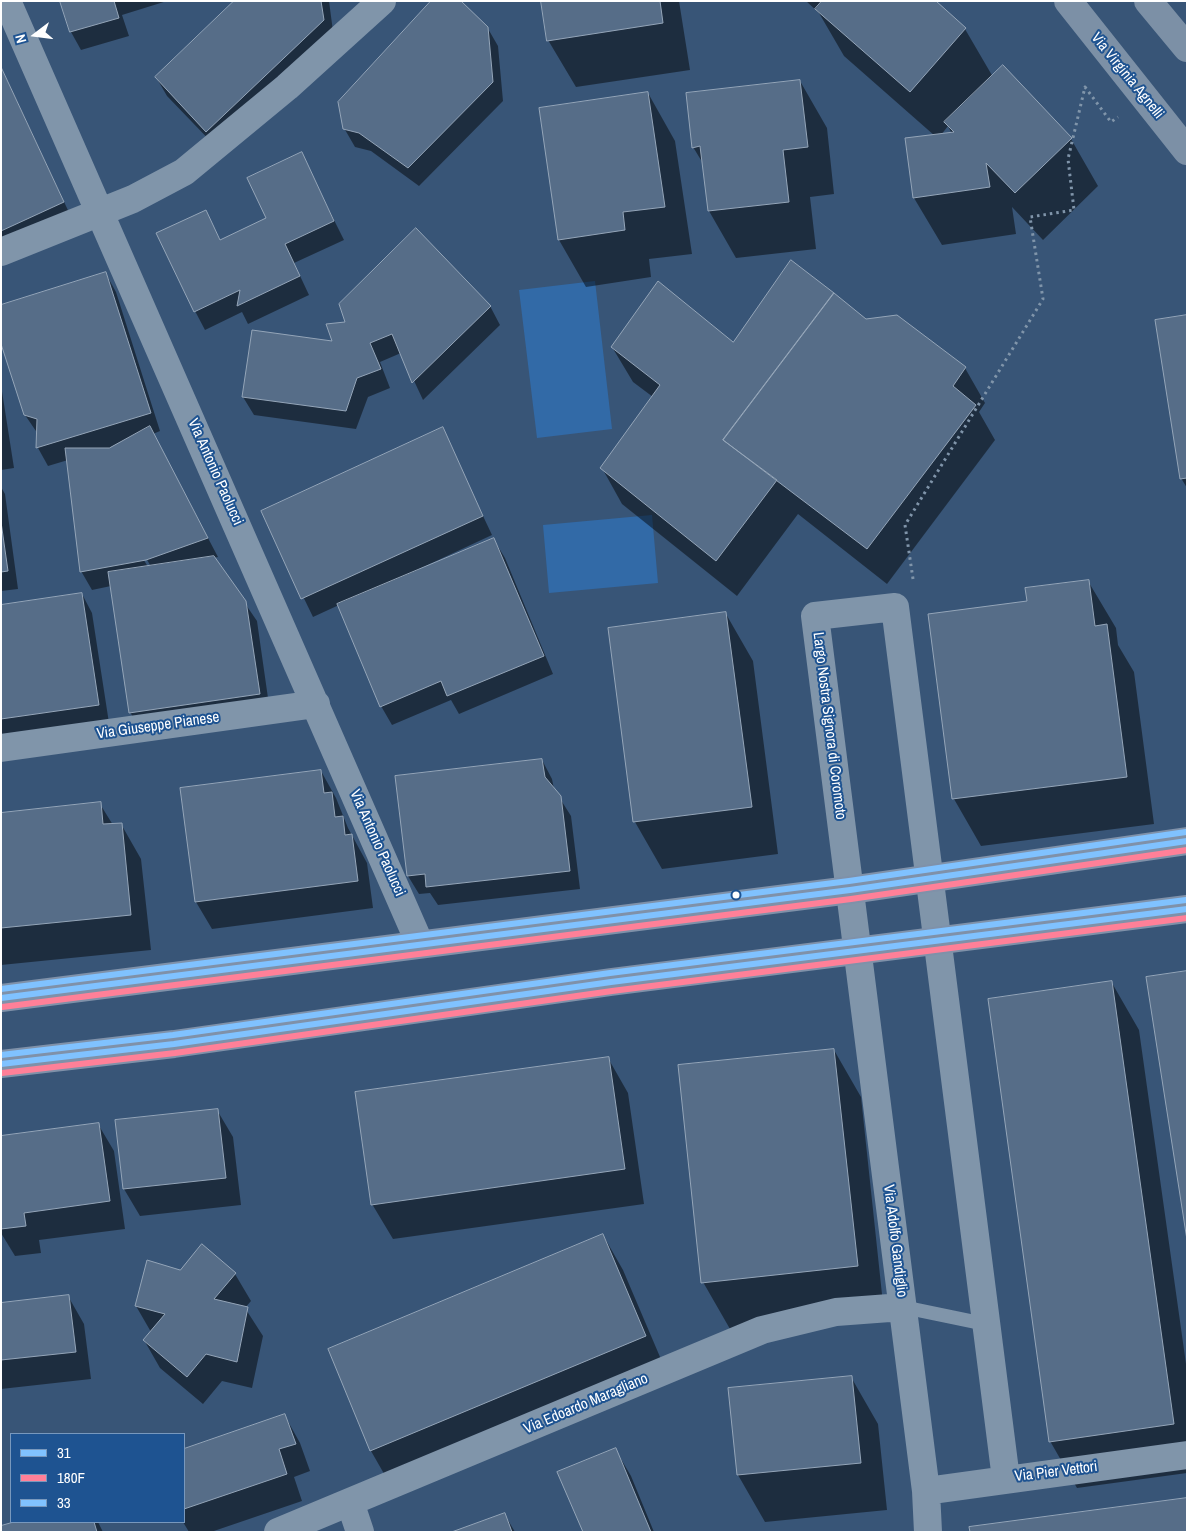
<!DOCTYPE html>
<html>
<head>
<meta charset="utf-8">
<style>
  body { margin:0 }
  #map { position:relative; width:1188px; height:1533px; overflow:hidden; background:#385577; font-family:"Archivo Narrow",sans-serif }
  canvas { display:block }
  .frame { position:absolute; inset:0; border:2px solid #fff; pointer-events:none }
  .legend { position:absolute; left:10px; top:1433px; width:175px; height:90px; box-sizing:border-box; background:#1e5391; border:1px solid #7898bd; margin:0; padding:6px 9px; list-style:none; font-size:15px; color:#fff }
  .legend li { display:flex; align-items:center; gap:10px; height:25px }
  .legend b { width:25px; border:1px solid #7898bd }
  .north { position:absolute; left:10px; top:10px; width:50px; height:50px; -webkit-text-stroke:4px #1e5391; paint-order:stroke; rotate:255deg; font-size:14px; font-weight:700; line-height:20px; text-align:center; color:#fff }
  .north::after { content:''; display:block; margin:auto; width:18px; height:22px; background:#fff; clip-path:polygon(50% 0,100% 100%,50% 72%,0 100%) }
</style>
</head>
<body>
<div id="map">
<canvas width="1188" height="1533"></canvas>
<div class="frame"></div>
<ul class="legend">
<li><b style="height:6px;background:#80c2ff"></b>31</li>
<li><b style="height:6px;background:#ff8098"></b>180F</li>
<li><b style="height:6px;background:#80c2ff"></b>33</li>
</ul>
<div class="north">N</div>
</div>
<script>
const ctx = document.querySelector('canvas').getContext('2d');
ctx.lineJoin = 'round';
function paint(path, color) { ctx.fillStyle = color; ctx.fill(path, 'evenodd'); }
function strokePath(path, color, width, dash) { ctx.strokeStyle = color; ctx.lineWidth = width; ctx.lineCap = dash ? 'butt' : 'round'; ctx.setLineDash(dash || []); ctx.stroke(path); }
function write(font, color, halo, rows, align = 'center') {
  ctx.font = font + ' "Archivo Narrow",sans-serif'; ctx.lineWidth = 4; ctx.setLineDash([]); ctx.textBaseline = 'middle'; ctx.strokeStyle = halo; ctx.fillStyle = color; for (const [text, x, y, turn = 0] of rows) {
    ctx.save(); ctx.translate(x, y); ctx.rotate((+turn || 0) * Math.PI / 180); ctx.textAlign = isNaN(turn) ? turn : align; if (halo) ctx.strokeText(text, 0, 0); ctx.fillText(text, 0, 0); ctx.restore();
  }
}
paint(new Path2D(`
  M595,281L612,429L537,438L519,290Z
  M652,515L658,583L549,593L543,525Z`), '#326aa7');
paint(new Path2D(`
  M62,1H167L122,15L129,36L81,50L71,32Z
  M236,1H329L334,39L218,149L167,96L156,77Z
  M543,1H679L690,70L576,87L548,40Z
  M806,1H934L965,29L993,77L1003,67L1071,139L1098,186L1043,240L1012,207L1016,234L942,245L914,198L935,136L844,56L819,13ZM948,126L952,134L941,135Z
  M487,27L498,46L503,101L419,186L371,151L355,147L344,128Z
  M1,67L73,221L1,240Z
  M800,81L827,128L834,194L810,197L816,249L736,258L709,211L704,165L693,147Z
  M648,93L675,141L692,254L649,259L651,277L586,287L559,240Z
  M301,154L344,240L294,263L309,295L248,324L242,312L205,330L195,311L205,212L221,241L268,219Z
  M106,274L116,292L160,431L153,434L218,557L214,558L257,621L270,712L141,731L130,712L111,586L92,590L81,571L68,460L48,466L38,448V434L25,415ZM144,554L151,567H148L141,555Z
  M490,306L500,325L423,400L401,353L380,362L390,388L368,397L356,429L254,415L243,397L334,342Z
  M1187,316V488L1181,478Z
  M866,321L965,368L985,403L979,412L995,440L887,584L798,514L737,596L622,504L602,468L653,397L633,382L612,347L733,344Z
  M1,385L14,468L1,470Z
  M442,429L492,535L419,569L420,571L494,540L505,558L553,674L459,714L451,700L392,725L381,706L339,605L313,617L262,512Z
  M1,487L5,494L18,589L1,591Z
  M1088,581L1116,628L1118,645L1134,672L1154,824L981,846L954,799L929,615L1028,602Z
  M82,594L92,613L109,723L1,739V606Z
  M726,614L753,661L778,854L662,869L635,822Z
  M542,760L552,779L554,789L571,816L580,889L438,905L430,893L419,894L408,876Z
  M321,771L336,798L348,828L367,863L373,908L212,929L196,902Z
  M100,804L113,825L121,824L141,859L151,950L1,965V814Z
  M1112,983L1139,1030L1187,1371V1473L1077,1488L1050,1441Z
  M834,1050L861,1097L884,1313L730,1329L703,1282Z
  M608,1058L628,1093L644,1204L393,1239L372,1204Z
  M217,1110L233,1137L241,1205L140,1216L124,1189Z
  M98,1124L114,1151L125,1229L39,1240L41,1253L15,1256L1,1233V1137Z
  M603,1235L623,1270L666,1371L391,1486L371,1451L329,1350Z
  M181,1271L235,1274L251,1301L245,1308L263,1336L252,1388L222,1381L203,1404L160,1368L144,1340L151,1332L136,1306Z
  M68,1296L84,1324L91,1379L1,1389V1305Z
  M851,1377L878,1424L887,1510L765,1522L738,1475L729,1389Z
  M285,1416L300,1443L310,1471L294,1477L302,1501L211,1532H189L183,1522L184,1450Z
  M615,1449L631,1476L654,1532H584Z
  M505,1515L515,1532H455Z
  M19,1522H98L103,1532H1V1527Z`), '#0007');
const building = new Path2D(`
  M60,1H114L119,18L70,32Z
  M234,1H321L324,20L206,132L155,77Z
  M431,1H461L488,27L493,82L408,168L359,133L343,129L338,102Z
  M541,1H660L663,23L547,41Z
  M822,1H936L966,28L910,92L815,9Z
  M1003,65L1072,138L1015,193L986,163L990,187L913,198L905,138L954,132L944,122Z
  M1,67L64,202L1,231Z
  M800,80L808,147L783,150L789,202L708,211L700,146L692,148L686,93Z
  M648,92L665,207L623,212L625,230L558,240L539,108Z
  M302,152L334,221L285,244L300,276L237,306L240,290L194,312L156,233L206,210L220,240L266,218L247,178Z
  M416,228L491,306L412,383L392,334L370,343L381,369L357,378L346,411L242,397L252,330L332,341L326,324L345,322L339,304Z
  M791,260L834,293L723,440L777,480L716,561L600,468L660,385L611,347L658,281L733,342Z
  M106,272L151,413L36,448L37,419L24,415L1,344V305Z
  M834,293L866,319L897,315L966,367L953,386L976,405L867,549L723,440Z
  M1187,315V478L1180,479L1155,320Z
  M150,426L208,538L146,560L80,572L65,448H109Z
  M443,427L483,516L301,599L261,511Z
  M1,522L8,571L1,572Z
  M494,538L544,656L447,696L441,681L380,707L337,604Z
  M214,556L246,601L260,694L129,713L108,572Z
  M1089,580L1095,626L1107,624L1127,777L952,799L928,614L1027,601L1025,588Z
  M82,593L99,705L1,719V605Z
  M726,612L752,807L633,822L608,628Z
  M542,759L545,777L561,796L570,871L426,887L425,874L407,876L395,776Z
  M321,770L324,793L332,792L335,817L343,816L345,835L352,834L358,881L195,902L180,788Z
  M101,802L103,824L122,823L131,915L1,928V813Z
  M1187,971V1240L1146,977Z
  M1112,981L1174,1424L1049,1442L988,999Z
  M834,1049L858,1266L701,1283L678,1065Z
  M609,1057L625,1169L371,1205L355,1092Z
  M218,1109L226,1178L123,1189L115,1120Z
  M99,1123L110,1201L24,1213L26,1226L1,1229V1136Z
  M603,1234L646,1336L370,1451L328,1349Z
  M202,1244L236,1273L214,1299L248,1307L237,1362L206,1354L187,1377L143,1340L165,1314L135,1306L147,1260L180,1270Z
  M69,1295L76,1352L1,1360V1303Z
  M852,1376L861,1463L737,1475L728,1388Z
  M285,1414L296,1444L279,1449L287,1474L184,1509V1449Z
  M616,1448L651,1532H583L557,1472Z
  M1187,1498V1532H970L969,1527Z
  M505,1513L512,1532H452Z
  M14,1522H94L97,1532H1V1526Z`);
paint(building, '#566d88');
strokePath(building, '#94a5b8', 1);
strokePath(new Path2D(`
  M913,579L905,525L1043,299L1030,217L1074,210L1068,159L1085,87L1111,122L1118,117`), '#8095aa', 3, [2.5, 4]);
strokePath(new Path2D(`
  M903,1307L985,1324`), '#8095aa', 14);
strokePath(new Path2D(`
  M7,1L420,944
  M1,252L133,199L184,172L287,87L382,1
  M1,748L316,704
  M926,1491L1187,1455
  M350,1502L360,1532
  M278,1532L762,1330L836,1312L903,1307
  M928,1532L926,1491L815,616L895,607L1006,1479`), '#8095aa', 28);
strokePath(new Path2D(`
  M1068,1L1187,151
  M1148,1L1187,48`), '#7c90a6', 28);
strokePath(new Path2D(`
  M1,998L850,890L1187,841
  M1,1064L174,1044L611,982L1187,909`), '#7f91a9', 28);
strokePath(new Path2D(`
  M1,998L850,890L1187,841
  M1,1064L174,1044L611,982L1187,909`), '#80c2ff', 6);
strokePath(new Path2D(`
  M2,1007L851,899L1187,850
  M2,1073L175,1053L612,991L1187,918`), '#ff8098', 6);
strokePath(new Path2D(`
  M1,989L849,881L1186,832
  M1,1055L173,1035L610,973L1186,900`), '#80c2ff', 6);
for (const [x, y, r, color] of [
  [736,895,4.5,"#fff"]
]) { const dot = new Path2D(); dot.arc(x, y, r, 0, 2 * Math.PI); ctx.fillStyle = color; ctx.fill(dot); strokePath(dot, '#1e5391', 2); }
write('15px', '#fff', '#1e5391', [
  ["Via Virginia Agnelli",1127,76,51],
  ["Via Antonio Paolucci",215,472,66],
  ["Via Giuseppe Pianese",158,726,-8],
  ["Largo Nostra Signora di Coromoto",829,726,83],
  ["Via Antonio Paolucci",377,843,66],
  ["Via Adolfo Gandiglio",895,1241,83],
  ["Via Edoardo Maragliano",586,1404,-23],
  ["Via Pier Vettori",1056,1472,-7]
]);
</script>
</body>
</html>
